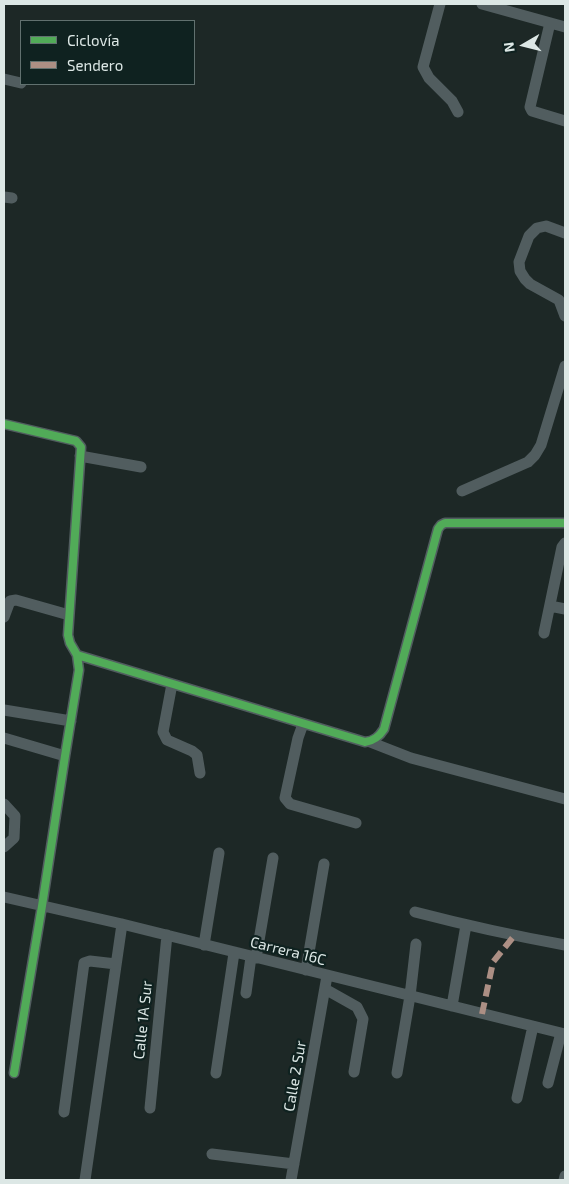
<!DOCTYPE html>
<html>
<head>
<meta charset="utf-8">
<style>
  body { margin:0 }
  #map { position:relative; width:569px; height:1184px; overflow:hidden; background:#1d2826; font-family:"Exo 2",sans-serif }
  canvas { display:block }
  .frame { position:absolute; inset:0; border:5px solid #dce7e5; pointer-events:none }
  .legend { position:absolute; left:20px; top:20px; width:175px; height:65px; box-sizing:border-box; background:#0f2220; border:1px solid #61716f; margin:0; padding:6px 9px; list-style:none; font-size:15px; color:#dce7e5 }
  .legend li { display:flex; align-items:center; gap:10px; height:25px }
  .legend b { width:25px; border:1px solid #61716f }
  .north { position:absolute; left:499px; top:20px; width:50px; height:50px; -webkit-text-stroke:4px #0f2220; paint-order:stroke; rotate:262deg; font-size:14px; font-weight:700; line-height:20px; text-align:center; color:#dce7e5 }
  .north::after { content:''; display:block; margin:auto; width:18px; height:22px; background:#dce7e5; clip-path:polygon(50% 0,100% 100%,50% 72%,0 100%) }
</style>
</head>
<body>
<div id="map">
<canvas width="569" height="1184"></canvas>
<div class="frame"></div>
<ul class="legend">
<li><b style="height:6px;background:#51ab58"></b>Ciclovía</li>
<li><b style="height:6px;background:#ac8f84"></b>Sendero</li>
</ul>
<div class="north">N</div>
</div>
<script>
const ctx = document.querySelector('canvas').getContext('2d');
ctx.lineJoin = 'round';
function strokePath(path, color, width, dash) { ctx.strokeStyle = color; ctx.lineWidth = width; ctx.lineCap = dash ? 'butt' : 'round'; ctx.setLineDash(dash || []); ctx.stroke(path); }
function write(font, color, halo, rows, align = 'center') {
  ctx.font = font + ' "Exo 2",sans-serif'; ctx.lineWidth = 4.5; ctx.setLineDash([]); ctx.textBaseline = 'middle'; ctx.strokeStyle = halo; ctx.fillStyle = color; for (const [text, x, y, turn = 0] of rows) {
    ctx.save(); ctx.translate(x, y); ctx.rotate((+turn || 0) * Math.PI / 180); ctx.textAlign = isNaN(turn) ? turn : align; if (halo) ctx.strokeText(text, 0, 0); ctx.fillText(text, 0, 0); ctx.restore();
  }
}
strokePath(new Path2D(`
  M440,4L423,67L429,78L452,101L458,112
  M482,4L565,27
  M550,23L530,107L532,111L565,121
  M4,79L21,83
  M4,197L12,198
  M565,233L546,226L537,228L529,236L519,262L520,271L525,279L530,284L559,300L565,316
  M4,424L76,441L81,447L68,635L70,643L77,655L79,670L65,756L42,906L14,1073
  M80,456L141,467
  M462,491L528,462L535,455L541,445L565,366
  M550,606L565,609
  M4,617L10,601L16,600L69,615
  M544,633L562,547L565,543
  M77,655L365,742C374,741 379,737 384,729L438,529L441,525L445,523H565
  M172,684L163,732L167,740L192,751L197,755L200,773
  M4,710L71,721
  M303,724L298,738L285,798L290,804L356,823
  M4,738L65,756
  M370,742L411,758L565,799
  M4,804L15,816L14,838L4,847
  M4,897L122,924L565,1034
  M415,912C465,925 515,936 565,945
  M204,945L219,853
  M256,958L273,858
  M306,970L324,864
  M325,989L357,1007L363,1019L354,1072
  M246,993L251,957
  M452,1006L466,925
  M216,1073L234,953
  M397,1073L410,996L416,944
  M548,1083L561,1033
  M517,1098L533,1026
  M150,1108L167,935
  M64,1112L84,963L90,961L116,964
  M212,1154L294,1164
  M85,1180L122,924
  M291,1180L327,976
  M564,1180L565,1176`), '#515d5f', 11);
strokePath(new Path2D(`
  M482,1014L493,962L514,936`), '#ac8f84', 6, [12, 6]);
strokePath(new Path2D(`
  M4,424L76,441L81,447L68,635L70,643L77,655L79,670L65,756L42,906L14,1073
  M77,655L365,742C374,741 379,737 384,729L438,529L441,525L445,523H565`), '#51ab58', 8);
write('15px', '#dce7e5', '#0f2220', [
  ["Carrera 16C",288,951,14],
  ["Calle 1A Sur",143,1020,-84],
  ["Calle 2 Sur",295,1076,-80]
]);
</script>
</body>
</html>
